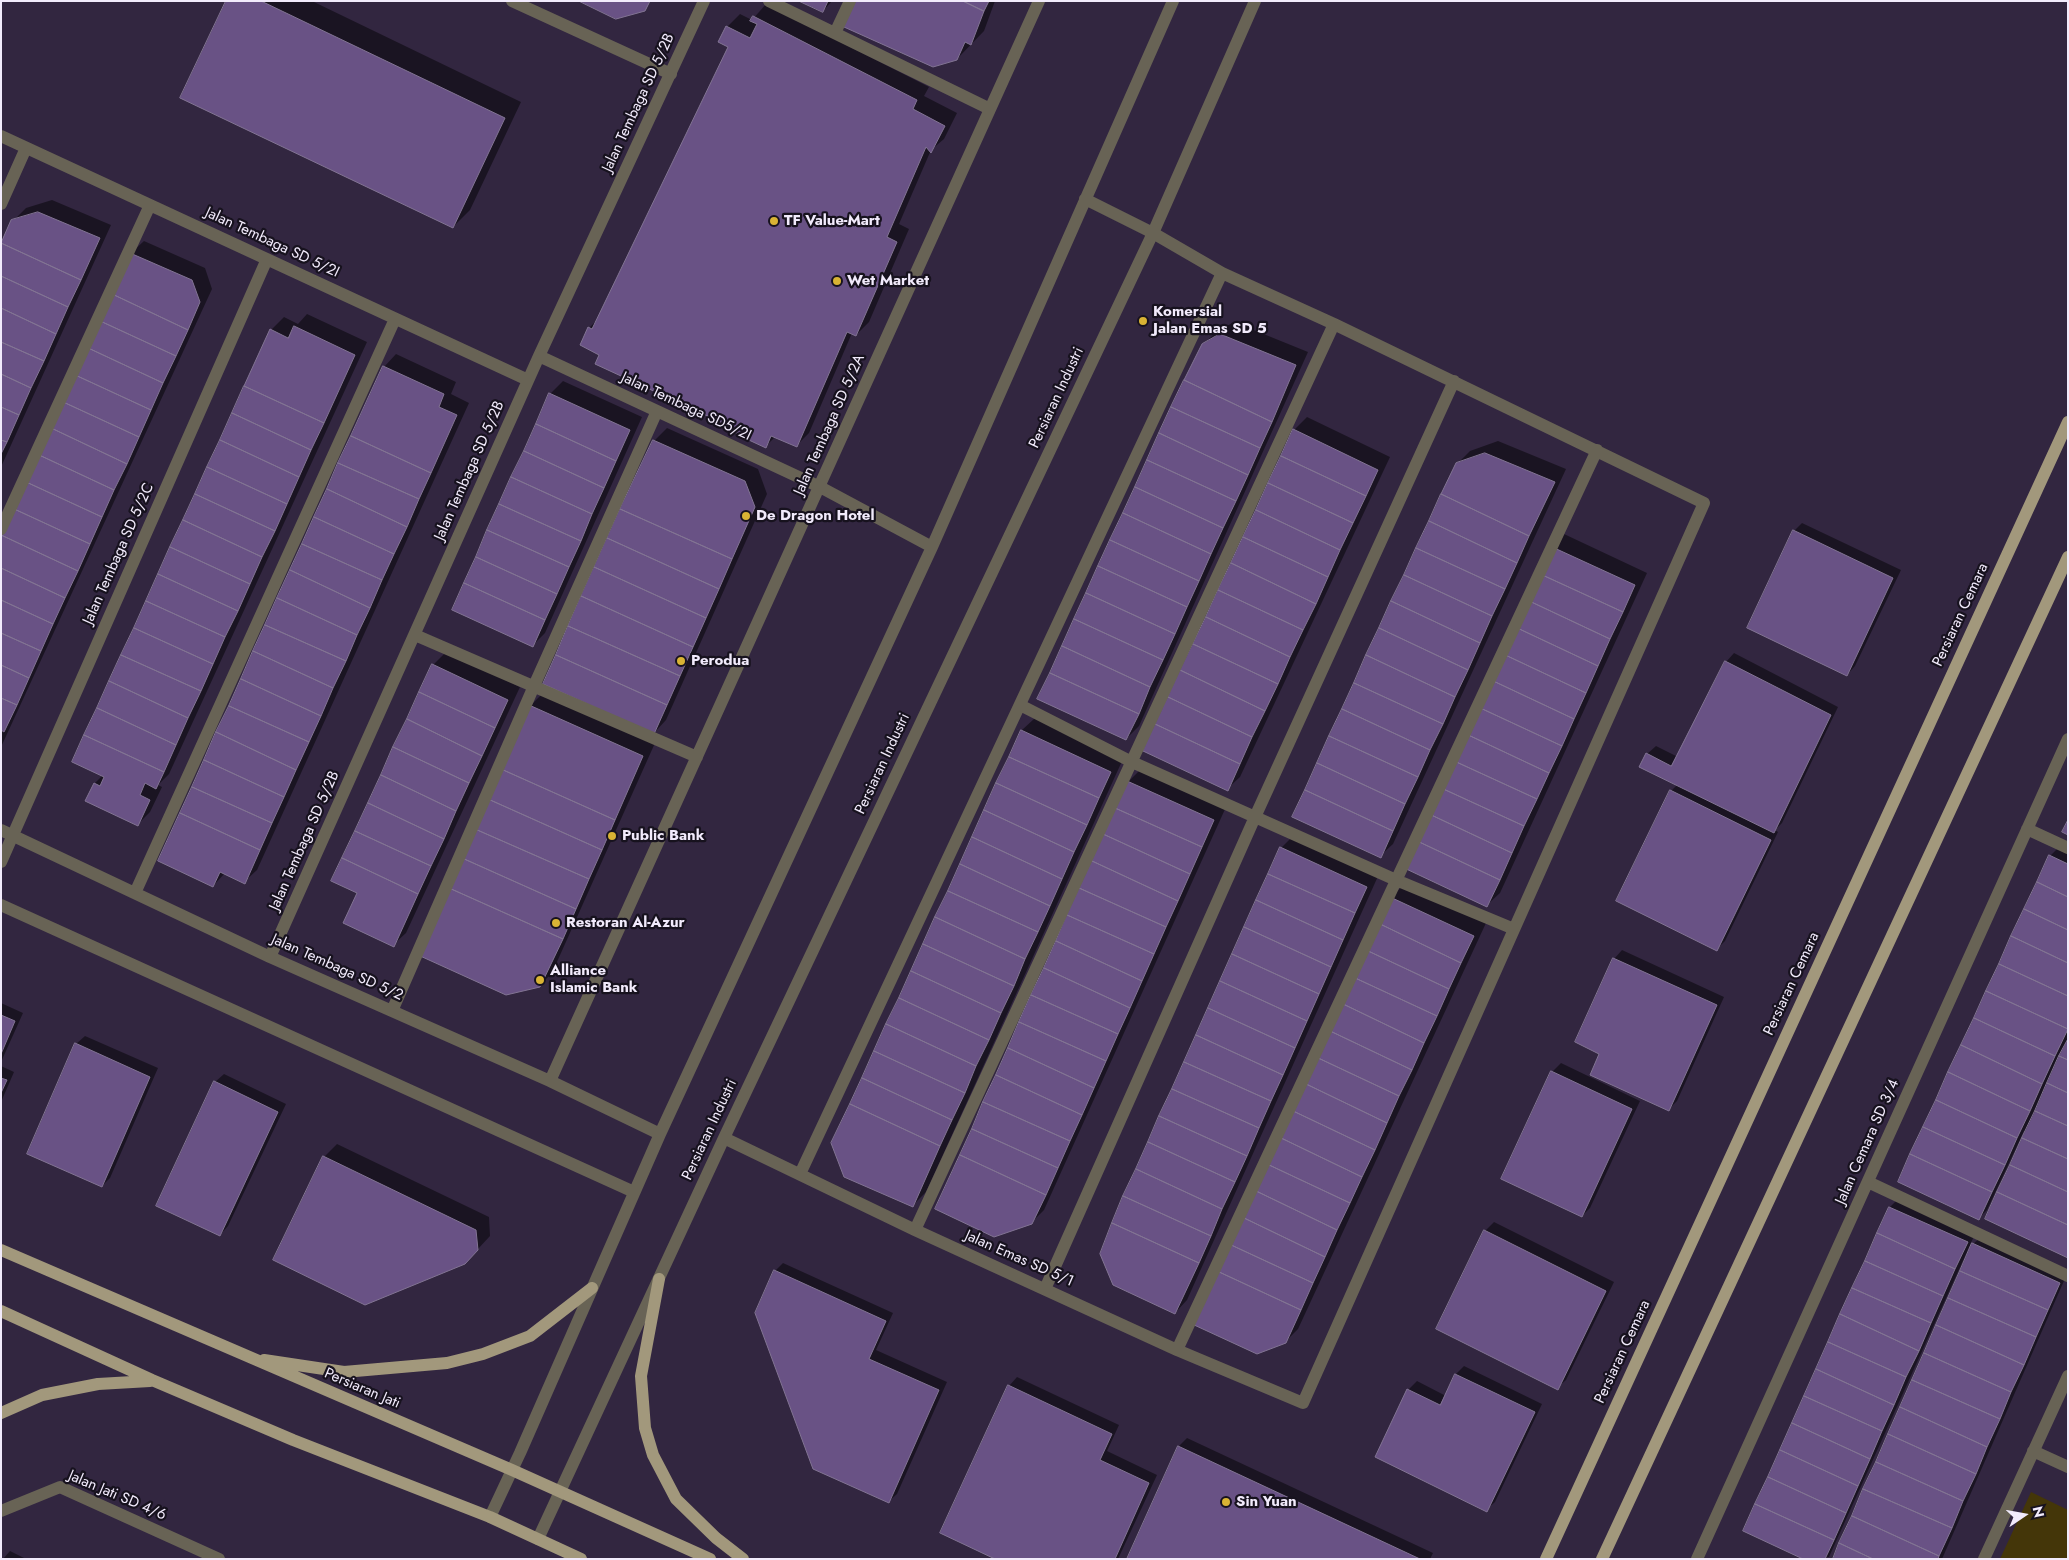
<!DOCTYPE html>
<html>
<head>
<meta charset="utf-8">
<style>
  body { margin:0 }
  #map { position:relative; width:2069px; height:1560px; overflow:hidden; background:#322640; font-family:Jost,sans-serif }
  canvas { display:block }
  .frame { position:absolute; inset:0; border:2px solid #f2ebfc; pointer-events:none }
  .north { position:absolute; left:1999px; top:1490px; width:50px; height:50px; -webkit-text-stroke:4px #17121e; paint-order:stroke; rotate:78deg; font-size:14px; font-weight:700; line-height:20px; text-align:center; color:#f2ebfc }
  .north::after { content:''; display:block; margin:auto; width:18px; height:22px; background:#f2ebfc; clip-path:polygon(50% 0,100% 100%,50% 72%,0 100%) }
</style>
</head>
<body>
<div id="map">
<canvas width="2069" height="1560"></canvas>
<div class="frame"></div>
<div class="north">N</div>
</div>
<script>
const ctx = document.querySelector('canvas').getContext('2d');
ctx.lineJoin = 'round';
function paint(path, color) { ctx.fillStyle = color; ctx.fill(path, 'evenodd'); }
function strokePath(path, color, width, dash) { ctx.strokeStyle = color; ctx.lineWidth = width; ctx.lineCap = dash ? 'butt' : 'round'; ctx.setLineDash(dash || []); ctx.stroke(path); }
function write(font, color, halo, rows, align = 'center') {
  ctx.font = font + ' Jost,sans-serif'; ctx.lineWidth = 4.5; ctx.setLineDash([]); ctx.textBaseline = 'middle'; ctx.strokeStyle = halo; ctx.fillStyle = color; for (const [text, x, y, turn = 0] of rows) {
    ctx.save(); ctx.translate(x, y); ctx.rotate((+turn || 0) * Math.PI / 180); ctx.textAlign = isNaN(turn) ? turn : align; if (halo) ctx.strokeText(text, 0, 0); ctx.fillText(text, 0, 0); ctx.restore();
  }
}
paint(new Path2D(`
  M2031,1492L2068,1510V1559H2000Z`), '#443609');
paint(new Path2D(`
  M227,1H312L521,102L470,210L453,227Z
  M802,1H832L823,11Z
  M857,1H995L984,31L957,59Z
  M766,4L929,87L924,96L957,113L944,139L931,150L899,224L909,229L869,322L856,335L852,333L809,433L796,446L775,437L766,446L739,429L601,354L589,328L599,318L730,46L720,42L727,27L740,14L752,20Z
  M52,200L111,225L1,467V245L13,221L26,208Z
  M144,241L205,268L212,289L1,747V534L131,253Z
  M307,314L367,342L169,774L158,785L162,787L150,812L138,824L87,801L95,783L103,775L271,330L284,317L298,324Z
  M1234,322L1308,352L1139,726L1126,739L1203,345L1216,332Z
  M396,354L456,382L451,394L469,403L257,870L244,882L225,873L213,886L384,367Z
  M563,381L642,417L545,633L533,645L550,394Z
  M1307,417L1390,457L1240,777L1227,789L1294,430Z
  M667,428L758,469L767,494L666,720L654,733V441Z
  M1498,441L1566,469L1393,844L1380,856L1457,464L1470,451Z
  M1802,523L1901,570L1855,666L1847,675L1794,531Z
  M1564,534L1647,573L1500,893L1487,905L1404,867Z
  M446,652L520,687L406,933L393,945L358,892L433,665Z
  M1734,653L1838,707L1782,823L1775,830L1778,832L1725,941L1717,949L1671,791L1677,785L1647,754L1656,746L1678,757L1726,662Z
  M543,693L655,743L552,973L539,986L530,706Z
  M1035,718L1123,759L926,1192L913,1205L851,1105L1022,730Z
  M1141,769L1226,807L1044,1210L1031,1223L1128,782Z
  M1294,835L1379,874L1187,1300L1175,1313L1281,848Z
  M2059,847L2068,852V1257L2026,1132L2024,1131L1987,1210L1979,1218L2050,856Z
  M1404,885L1486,923L1298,1329L1285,1342L1391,897Z
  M1622,950L1724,997L1677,1101L1669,1109L1601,1053L1614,959Z
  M1,1003L23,1013L1,1062Z
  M85,1036L158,1068L110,1178L102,1186L76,1044Z
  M1561,1063L1640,1101L1590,1208L1582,1216L1552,1072Z
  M1,1066L14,1072L1,1102Z
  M224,1074L286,1104L228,1226L220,1235L215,1082Z
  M337,1144L489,1217L490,1236L465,1263L324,1157Z
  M1898,1199L1975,1234L1829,1557L1806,1559L1890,1207Z
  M1494,1222L1614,1282L1566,1380L1557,1388L1485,1231Z
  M1982,1236L2067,1274L1942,1559H1834L1973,1244Z
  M783,1263L893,1313L876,1350L947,1382L897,1494L888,1502L775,1271Z
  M1464,1366L1542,1404L1495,1502L1486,1510L1376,1456L1408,1390L1417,1381L1446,1396L1456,1374Z
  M1017,1377L1119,1425L1107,1451L1157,1475L1118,1559H998L1009,1386Z
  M1187,1438L1433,1553L1430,1559H1128L1179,1446Z
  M10,1551L26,1559H3Z`), '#0007');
const building = new Path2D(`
  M226,1H261L505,118L453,228L180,98Z
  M579,1H650L645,11L616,19Z
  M799,1H828L823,12Z
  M856,1H963L984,11L971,45L965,42L957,60L933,67L844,27Z
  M963,1H989L984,11Z
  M753,16L917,100L913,109L945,126L931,153L926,147L887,237L897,242L856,336L847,332L797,447L771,436L766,448L736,434L738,430L595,364L599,355L580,345L588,327L592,329L728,47L718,42L726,26L750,38L757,24L750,21Z
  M38,212L100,238L81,280L1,243L11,220Z
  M1,243L81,280L68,307L1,276Z
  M130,253L192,280L200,302L188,330L110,293Z
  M1,276L68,307L56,334L1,308Z
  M110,293L188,330L176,356L98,320Z
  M1,308L56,334L44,361L1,342Z
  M98,320L176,356L163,383L86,347Z
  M294,326L355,355L324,423L244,386L270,329L288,338Z
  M1220,334L1296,365L1272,422L1184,380L1202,344Z
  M1,342L44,361L31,388L1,374Z
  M86,347L163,383L151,410L73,374Z
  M383,366L444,394L439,407L457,415L431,473L351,436Z
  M1,374L31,388L19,415L1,407Z
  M73,374L151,410L139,437L61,401Z
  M1184,380L1272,422L1260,448L1171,407Z
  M244,386L324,423L311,450L232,413Z
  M549,393L630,430L616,461L536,424Z
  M61,401L139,437L127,464L49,427Z
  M1,407L19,415L7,442L1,440Z
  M1171,407L1260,448L1248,475L1159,433Z
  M232,413L311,450L299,477L220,440Z
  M536,424L616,461L604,488L524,451Z
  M49,427L127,464L114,490L37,454Z
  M1293,429L1378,470L1366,496L1281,456Z
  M1159,433L1248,475L1236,501L1147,460Z
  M351,436L431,473L419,499L338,463Z
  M1,440L7,442L1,454Z
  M220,440L299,477L287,504L207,467Z
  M653,440L745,481L755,507L732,559L620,509Z
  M524,451L604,488L592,514L511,477Z
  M1485,453L1555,482L1529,536L1441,494L1456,463Z
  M37,454L114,490L102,517L24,481Z
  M1281,456L1366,496L1353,523L1268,483Z
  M1147,460L1236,501L1223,528L1135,487Z
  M338,463L419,499L407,527L327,489Z
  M207,467L287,504L275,531L195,494Z
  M511,477L592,514L581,541L499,504Z
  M24,481L102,517L90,544L12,508Z
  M1268,483L1353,523L1340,550L1256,510Z
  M1135,487L1223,528L1211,554L1123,513Z
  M327,489L407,527L394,554L314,517Z
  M195,494L275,531L262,557L183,520Z
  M1441,494L1529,536L1517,563L1429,521Z
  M499,504L581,541L569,567L487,530Z
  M12,508L90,544L78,571L1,535Z
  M620,509L732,559L719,589L607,538Z
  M1256,510L1340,550L1328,577L1243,537Z
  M1123,513L1211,554L1199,581L1110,540Z
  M314,517L394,554L382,580L302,544Z
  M183,520L262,557L250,584L170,547Z
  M1429,521L1517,563L1505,589L1416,548Z
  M487,530L569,567L557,594L476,557Z
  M1793,530L1893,578L1847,676L1747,628Z
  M1,535L78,571L65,598L1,568Z
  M1243,537L1328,577L1316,604L1231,563Z
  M607,538L719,589L706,618L594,567Z
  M1110,540L1199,581L1187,607L1098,566Z
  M302,544L382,580L370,608L290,570Z
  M1550,546L1635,585L1623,612L1538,573Z
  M170,547L250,584L238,611L158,574Z
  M1416,548L1505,589L1492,616L1404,575Z
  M476,557L557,594L545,620L464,583Z
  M1231,563L1316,604L1303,630L1218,590Z
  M1098,566L1187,607L1175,634L1086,593Z
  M594,567L706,618L693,647L581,596Z
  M1,568L65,598L53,624L1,600Z
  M290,570L370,608L357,635L277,598Z
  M1538,573L1623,612L1610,639L1525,599Z
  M158,574L238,611L225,637L146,601Z
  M1404,575L1492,616L1480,643L1391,601Z
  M464,583L545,620L533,647L452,610Z
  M1218,590L1303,630L1290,657L1206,617Z
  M1086,593L1175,634L1163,660L1074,619Z
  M581,596L693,647L680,676L568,626Z
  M277,598L357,635L346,661L265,625Z
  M1525,599L1610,639L1598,666L1513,626Z
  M1,600L53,624L41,651L1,633Z
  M146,601L225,637L213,664L134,628Z
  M1391,601L1480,643L1468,670L1379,628Z
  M1206,617L1290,657L1278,684L1193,644Z
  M1074,619L1163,660L1150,687L1062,646Z
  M265,625L346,661L333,688L253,651Z
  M568,626L680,676L667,705L556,655Z
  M1513,626L1598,666L1586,693L1501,653Z
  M134,628L213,664L201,691L121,655Z
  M1379,628L1468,670L1455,697L1366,655Z
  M1,633L41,651L29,678L1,665Z
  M1193,644L1278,684L1265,711L1180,670Z
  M1062,646L1150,687L1139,714L1050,673Z
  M253,651L333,688L321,716L241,679Z
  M1501,653L1586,693L1574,719L1489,679Z
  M121,655L201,691L188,718L109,681Z
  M556,655L667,705L654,734L543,684Z
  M1366,655L1455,697L1443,724L1354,683Z
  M1725,661L1831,715L1774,833L1639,767L1646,753L1671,766Z
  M432,664L508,700L495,728L419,692Z
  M1,665L29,678L17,705L1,698Z
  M1180,670L1265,711L1252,737L1168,697Z
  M1050,673L1139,714L1126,740L1037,699Z
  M241,679L321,716L309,742L229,706Z
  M1489,679L1574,719L1562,746L1476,706Z
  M109,681L188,718L176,745L97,708Z
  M1354,683L1443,724L1430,750L1342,709Z
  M419,692L495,728L482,756L407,719Z
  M1168,697L1252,737L1240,764L1155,724Z
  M1,698L17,705L4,732L1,730Z
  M529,705L643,756L615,820L501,769Z
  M229,706L309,742L296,770L216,732Z
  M1476,706L1562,746L1549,773L1464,733Z
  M97,708L176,745L164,772L84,735Z
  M1342,709L1430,750L1418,777L1329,736Z
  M407,719L482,756L469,783L393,747Z
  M1155,724L1240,764L1228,791L1143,751Z
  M1021,730L1111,772L1099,798L1009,757Z
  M216,732L296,770L284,797L204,760Z
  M1464,733L1549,773L1537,799L1452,760Z
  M84,735L164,772L156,789L145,783L140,795L150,800L138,826L85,801L94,783L100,786L104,777L72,762Z
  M1329,736L1418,777L1405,804L1317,763Z
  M393,747L469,783L456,811L381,775Z
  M1009,757L1099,798L1087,825L996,783Z
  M204,760L284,797L272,823L192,787Z
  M1452,760L1537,799L1524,826L1439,787Z
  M1317,763L1405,804L1393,831L1305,790Z
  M501,769L615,820L602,850L488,799Z
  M381,775L456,811L444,839L368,803Z
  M1127,781L1214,820L1202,847L1115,808Z
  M996,783L1087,825L1074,852L984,810Z
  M192,787L272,823L260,850L180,813Z
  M1439,787L1524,826L1512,853L1427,813Z
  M1305,790L1393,831L1381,858L1292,817Z
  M1670,790L1771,840L1717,951L1616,901Z
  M488,799L602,850L589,879L475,829Z
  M368,803L444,839L431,866L355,831Z
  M1115,808L1202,847L1190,874L1103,834Z
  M984,810L1074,852L1062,879L972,837Z
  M180,813L260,850L245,884L220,872L213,887L158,861Z
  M1427,813L1512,853L1500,880L1415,840Z
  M2068,820V835L2062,832Z
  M475,829L589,879L576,909L462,858Z
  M355,831L431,866L418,894L342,858Z
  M1103,834L1190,874L1178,901L1092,861Z
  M972,837L1062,879L1050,906L960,864Z
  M1415,840L1500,880L1487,907L1402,867Z
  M1280,847L1367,887L1355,913L1268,874Z
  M2049,855L2068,864V897L2037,882Z
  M342,858L418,894L394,947L343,923L357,893L331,881Z
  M462,858L576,909L563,939L449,888Z
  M1092,861L1178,901L1166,927L1079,888Z
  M960,864L1050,906L1038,932L948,891Z
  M1268,874L1355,913L1343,940L1256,900Z
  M2037,882L2068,897V930L2024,909Z
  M449,888L563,939L540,987L506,995L418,955Z
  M1079,888L1166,927L1154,954L1067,915Z
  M948,891L1038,932L1025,959L935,917Z
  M1390,897L1474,936L1461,963L1378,923Z
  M1256,900L1343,940L1331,967L1244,927Z
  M2024,909L2068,930V963L2011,936Z
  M1067,915L1154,954L1142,981L1056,941Z
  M935,917L1025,959L1014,986L923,944Z
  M1378,923L1461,963L1449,989L1366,950Z
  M1244,927L1331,967L1319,994L1232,954Z
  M2011,936L2068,963V996L1999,964Z
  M1056,941L1142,981L1130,1008L1044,968Z
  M923,944L1014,986L1001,1013L911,971Z
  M1366,950L1449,989L1437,1016L1353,977Z
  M1232,954L1319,994L1307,1021L1220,981Z
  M1613,958L1717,1005L1669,1111L1590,1075L1599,1054L1575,1042Z
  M1999,964L2068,996V1029L1986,991Z
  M1044,968L1130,1008L1118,1034L1031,995Z
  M911,971L1001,1013L989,1040L899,998Z
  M1353,977L1437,1016L1424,1043L1341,1003Z
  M1220,981L1307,1021L1295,1048L1208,1008Z
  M1986,991L2068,1029L2055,1056L1974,1018Z
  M1031,995L1118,1034L1106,1061L1019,1022Z
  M899,998L989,1040L976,1066L886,1024Z
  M1341,1003L1424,1043L1412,1070L1328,1030Z
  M1208,1008L1295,1048L1283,1075L1196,1035Z
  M1,1015L15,1021L1,1054Z
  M1974,1018L2055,1056L2042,1084L1961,1045Z
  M1019,1022L1106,1061L1094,1088L1008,1048Z
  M886,1024L976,1066L965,1093L874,1051Z
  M1328,1030L1412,1070L1399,1096L1316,1057Z
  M1196,1035L1283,1075L1271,1101L1184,1062Z
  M2068,1039V1060L2059,1056Z
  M75,1043L150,1077L102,1187L27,1154Z
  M1961,1045L2042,1084L2030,1111L1948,1072Z
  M1008,1048L1094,1088L1082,1115L996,1075Z
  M874,1051L965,1093L952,1120L862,1078Z
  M2059,1056L2068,1060V1093L2047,1083Z
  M1316,1057L1399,1096L1387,1123L1304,1083Z
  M1184,1062L1271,1101L1259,1128L1172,1089Z
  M1551,1071L1632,1109L1582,1217L1501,1179Z
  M1948,1072L2030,1111L2017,1138L1936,1100Z
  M996,1075L1082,1115L1070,1141L983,1102Z
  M1,1078L7,1080L1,1093Z
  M862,1078L952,1120L940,1146L850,1104Z
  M214,1081L278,1112L220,1236L156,1206Z
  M1304,1083L1387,1123L1375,1150L1291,1110Z
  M2047,1083L2068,1093V1126L2035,1111Z
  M1172,1089L1259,1128L1247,1156L1159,1116Z
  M1936,1100L2017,1138L2005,1165L1923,1127Z
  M983,1102L1070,1141L1058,1168L972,1129Z
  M850,1104L940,1146L913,1207L844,1177L831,1143Z
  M1291,1110L1375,1150L1362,1177L1279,1137Z
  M2035,1111L2068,1126V1159L2022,1138Z
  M1159,1116L1247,1156L1235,1182L1148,1142Z
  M1923,1127L2005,1165L1992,1192L1910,1154Z
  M972,1129L1058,1168L1046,1195L960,1155Z
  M1279,1137L1362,1177L1350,1203L1267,1164Z
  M2022,1138L2068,1159V1192L2010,1165Z
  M1148,1142L1235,1182L1222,1209L1136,1169Z
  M1910,1154L1992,1192L1979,1220L1898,1182Z
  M960,1155L1046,1195L1032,1224L994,1237L935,1209Z
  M323,1156L476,1230L478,1250L465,1264L365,1305L273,1260Z
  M1267,1164L1350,1203L1337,1230L1254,1190Z
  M2010,1165L2068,1192V1225L1997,1192Z
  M1136,1169L1222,1209L1211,1236L1123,1196Z
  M1254,1190L1337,1230L1325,1257L1242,1217Z
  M1997,1192L2068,1225V1258L1985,1219Z
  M1123,1196L1211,1236L1199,1263L1112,1223Z
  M1889,1207L1968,1242L1955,1269L1877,1233Z
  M1242,1217L1325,1257L1313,1283L1229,1244Z
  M1112,1223L1199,1263L1175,1314L1113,1285L1100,1254Z
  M1484,1230L1606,1291L1558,1390L1436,1329Z
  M1877,1233L1955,1269L1943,1296L1865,1261Z
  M1972,1243L2060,1283L2048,1310L1960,1271Z
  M1229,1244L1313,1283L1301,1310L1217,1271Z
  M1865,1261L1943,1296L1931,1323L1852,1288Z
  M774,1270L886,1321L869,1359L939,1390L889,1503L813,1469L755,1313Z
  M1217,1271L1301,1310L1286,1343L1257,1354L1192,1324Z
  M1960,1271L2048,1310L2036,1337L1948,1298Z
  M1852,1288L1931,1323L1919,1351L1840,1314Z
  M1948,1298L2036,1337L2024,1365L1936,1325Z
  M1840,1314L1919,1351L1906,1377L1828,1342Z
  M1936,1325L2024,1365L2011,1392L1924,1353Z
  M1828,1342L1906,1377L1894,1405L1816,1369Z
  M1924,1353L2011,1392L2000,1419L1912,1380Z
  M1816,1369L1894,1405L1882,1431L1804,1396Z
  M1455,1374L1535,1412L1487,1512L1375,1457L1407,1389L1440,1405Z
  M1912,1380L2000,1419L1987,1447L1900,1407Z
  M1008,1385L1112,1434L1100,1460L1149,1483L1115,1559H995L940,1533Z
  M1804,1396L1882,1431L1870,1459L1792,1423Z
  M1900,1407L1987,1447L1976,1474L1888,1434Z
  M1792,1423L1870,1459L1858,1486L1780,1450Z
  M1888,1434L1976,1474L1963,1501L1876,1462Z
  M1178,1446L1420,1559H1127Z
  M1780,1450L1858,1486L1846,1513L1768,1477Z
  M1876,1462L1963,1501L1952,1528L1863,1489Z
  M1768,1477L1846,1513L1834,1540L1755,1504Z
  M1863,1489L1952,1528L1939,1556L1852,1516Z
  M1755,1504L1834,1540L1825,1559H1803L1743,1531Z
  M1852,1516L1939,1556L1938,1559H1873L1839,1543Z
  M1839,1543L1873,1559H1833Z`);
paint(building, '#695285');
strokePath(building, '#827493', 1);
strokePath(new Path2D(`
  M512,1L671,74
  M769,1L990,109
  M835,33L850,1
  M1,136L528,380
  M1,204L26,148
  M539,356L820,487L932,547
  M1,529L150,205
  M415,635L697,757
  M1020,705L1132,762L1396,880L1514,929
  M2027,829L2068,848
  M1,830L270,957L550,1081L660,1134
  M1,862L267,259
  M135,893L395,319
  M1,905L634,1192
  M270,957L539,356L704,1
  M392,1011L534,686L657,411
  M550,1081L1039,1
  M724,1138L915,1230L1177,1350L1303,1403L1704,503L1334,324L1222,273L1153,233L1085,199
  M800,1174L1222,273
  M1868,1182L2068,1276
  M915,1230L1334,324
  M1045,1289L1255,817L1454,381
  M1177,1350L1597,450
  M2033,1451L2068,1467
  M1,1511L60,1487L219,1559
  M490,1517L520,1453L660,1134L932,547L1173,1
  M538,1539L724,1138L1153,233L1255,1
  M1697,1559L2068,739
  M1984,1559L2068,1376`), '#686355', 12);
strokePath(new Path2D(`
  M1,1250L512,1470L710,1559
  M659,1279L641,1376L645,1428L653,1455L676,1499L716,1538L743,1559
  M1,1311L152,1380L293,1440L490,1517L581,1559
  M264,1360L344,1372L447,1363L483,1354L530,1336L592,1288
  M1,1413L42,1395L98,1384L150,1381
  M1546,1559L2068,422
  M1602,1559L2068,557`), '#a2987c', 12);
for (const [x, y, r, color] of [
  [774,221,5,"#d9b334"],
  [837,281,5,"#d9b334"],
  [1143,321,5,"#d9b334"],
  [746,516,5,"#d9b334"],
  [681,661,5,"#d9b334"],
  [612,836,5,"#d9b334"],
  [556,923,5,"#d9b334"],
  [540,980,5,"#d9b334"],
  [1226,1502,5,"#d9b334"]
]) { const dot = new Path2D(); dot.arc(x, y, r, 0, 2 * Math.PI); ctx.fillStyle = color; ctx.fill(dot); strokePath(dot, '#17121e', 2); }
write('15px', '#f2ebfc', '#17121e', [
  ["Jalan Tembaga SD 5/2B",639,103,-65],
  ["Jalan Tembaga SD 5/2I",272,243,25],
  ["Persiaran Industri",1057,398,-65],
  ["Jalan Tembaga SD5/2I",686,407,25],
  ["Jalan Tembaga SD 5/2A",830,425,-66],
  ["Jalan Tembaga SD 5/2B",470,471,-66],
  ["Jalan Tembaga SD 5/2C",119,554,-66],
  ["Persiaran Cemara",1961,615,-65],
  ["Persiaran Industri",883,764,-65],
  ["Jalan Tembaga SD 5/2B",305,841,-66],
  ["Jalan Tembaga SD 5/2",337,968,24],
  ["Persiaran Cemara",1792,984,-65],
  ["Persiaran Industri",710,1130,-65],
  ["Jalan Cemara SD 3/4",1868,1142,-66],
  ["Jalan Emas SD 5/1",1019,1259,24],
  ["Persiaran Cemara",1623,1352,-65],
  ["Persiaran Jati",362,1389,23],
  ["Jalan Jati SD 4/6",117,1496,23]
]);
write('bold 15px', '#f2ebfc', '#17121e', [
  ["TF Value-Mart",784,221],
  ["Wet Market",847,281],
  ["Komersial",1153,312],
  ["Jalan Emas SD 5",1153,329],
  ["De Dragon Hotel",756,516],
  ["Perodua",691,661],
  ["Public Bank",622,836],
  ["Restoran Al-Azur",566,923],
  ["Alliance",550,971],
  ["Islamic Bank",550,988],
  ["Sin Yuan",1236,1502]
], 'left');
</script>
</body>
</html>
